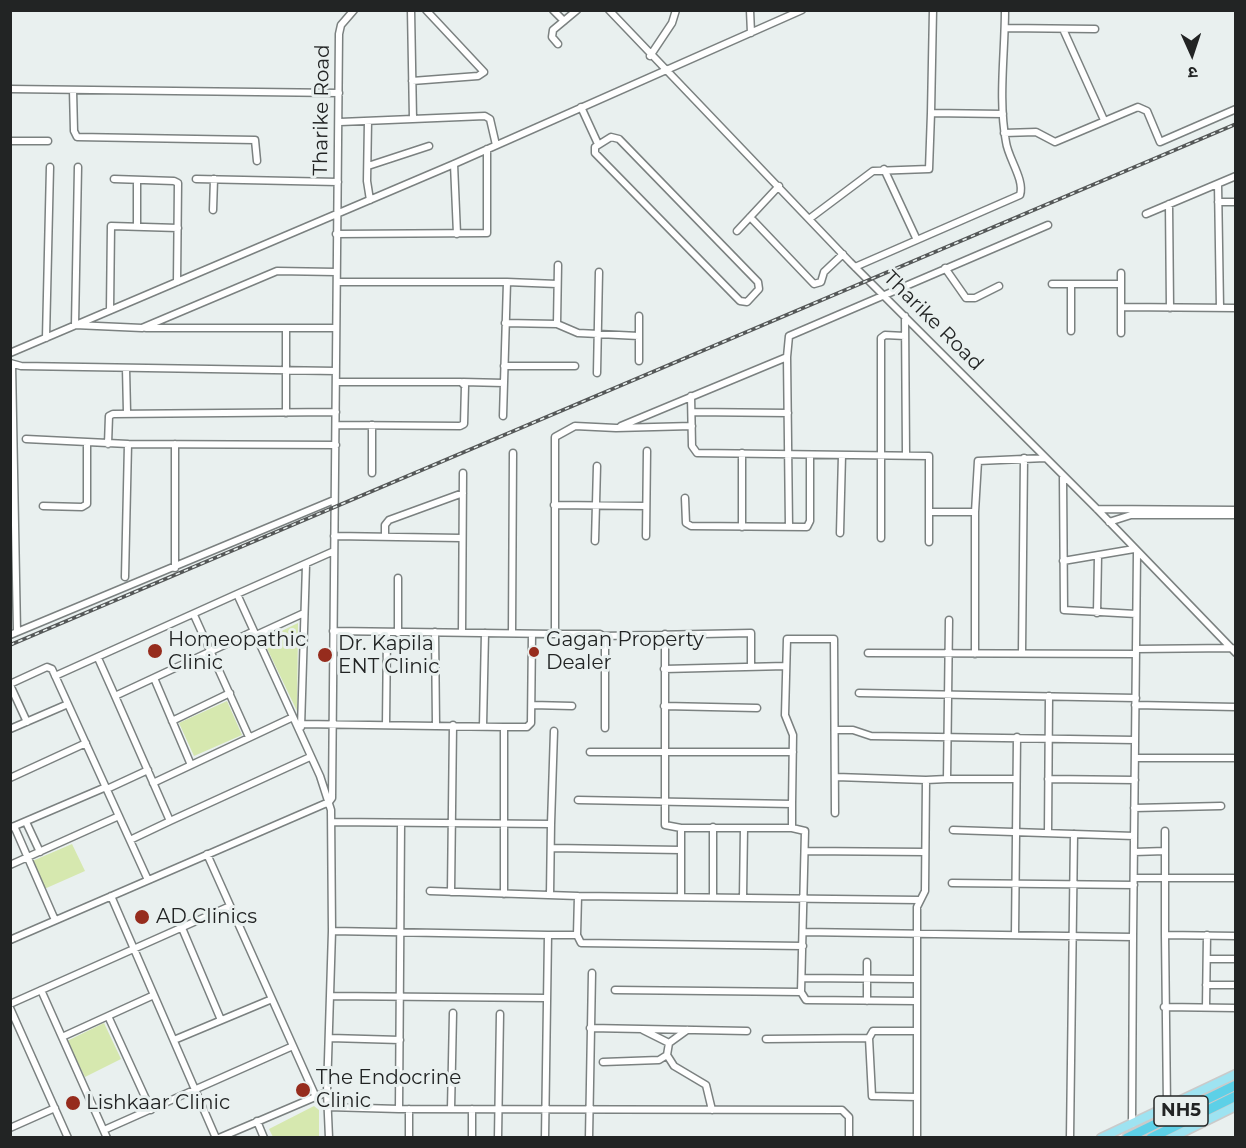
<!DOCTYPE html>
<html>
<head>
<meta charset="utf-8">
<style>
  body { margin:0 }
  #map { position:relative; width:1246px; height:1148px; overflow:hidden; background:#e9f0ef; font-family:Montserrat,"Noto Sans Devanagari",sans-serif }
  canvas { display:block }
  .frame { position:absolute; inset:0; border:12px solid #222424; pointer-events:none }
  .north { position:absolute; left:1162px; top:24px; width:60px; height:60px; -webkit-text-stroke:4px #e9f0ef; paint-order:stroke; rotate:177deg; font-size:16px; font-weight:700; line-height:24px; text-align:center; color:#222424 }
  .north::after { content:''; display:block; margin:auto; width:21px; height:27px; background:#222424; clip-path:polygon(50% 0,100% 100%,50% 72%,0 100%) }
</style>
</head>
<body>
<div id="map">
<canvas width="1246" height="1148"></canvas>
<div class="frame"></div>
<div class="north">उ</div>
</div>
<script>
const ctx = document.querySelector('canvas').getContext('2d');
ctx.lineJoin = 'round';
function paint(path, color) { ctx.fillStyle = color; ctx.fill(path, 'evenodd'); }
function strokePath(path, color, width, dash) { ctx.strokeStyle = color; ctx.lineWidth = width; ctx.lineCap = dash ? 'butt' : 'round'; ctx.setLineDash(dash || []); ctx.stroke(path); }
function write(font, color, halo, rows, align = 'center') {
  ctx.font = font + ' Montserrat,sans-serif'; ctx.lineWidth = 6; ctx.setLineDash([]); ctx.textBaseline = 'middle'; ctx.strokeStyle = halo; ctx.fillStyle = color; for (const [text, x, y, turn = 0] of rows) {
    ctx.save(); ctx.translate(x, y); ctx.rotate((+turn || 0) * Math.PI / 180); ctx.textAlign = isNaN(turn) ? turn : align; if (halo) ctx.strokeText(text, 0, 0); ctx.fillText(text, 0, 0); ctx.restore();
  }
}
paint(new Path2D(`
  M298,623L297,711L263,640Z
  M227,701L242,735L194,756L179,723Z
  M72,844L85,871L42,890L30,862Z
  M104,1023L121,1059L85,1077L67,1041Z
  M314,1106L319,1110V1137H273L269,1129Z`), '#d6e8af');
const minor = new Path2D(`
  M411,10L413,119
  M553,10L564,21
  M609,10L850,262L1097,509L1236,653
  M750,10L751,33
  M1005,28L1095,29
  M1063,29L1104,120
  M558,44L552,37L553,30L577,10
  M650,56L672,23L676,10
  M412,81L478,76L484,72L426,10
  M10,89L339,93
  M73,90L74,131L77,137L255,140L257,161
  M581,107L598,144
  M931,113L933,10
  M368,121L367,181L370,200
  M340,122L485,116L490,119L496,145
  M1004,133L1036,132L1055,142L1138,107L1147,111L1160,142L1236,109
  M611,137L619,139L758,282L759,289L747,302L740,301L595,153V147Z
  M10,141H48
  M454,164L457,234
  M368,166L429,146
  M78,167L75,325L142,328L277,271L336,272
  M884,169L917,240
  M114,179L174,181L178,183L177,282
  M196,179L338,182
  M1218,184L1220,308
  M1218,202H1236
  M1169,204L1170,308
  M213,210L214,179
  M1146,214L1236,176
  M750,217L814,284L821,282L824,272L843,254
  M809,219L873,171L929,169L931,113L1003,114
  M137,226V180
  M737,231L779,186
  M336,234L487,233V149
  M855,267L1020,195C1025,180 1008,158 1006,142C998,99 1005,54 1005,10
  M945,268L966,298H975L999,286
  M337,282H507
  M1052,284H1121
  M1071,284V331
  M1121,307L1236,308
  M110,310L111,226L178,228
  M639,316V361
  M905,316L906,454
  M505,323L557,324L558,265
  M557,324L578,333L639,336
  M146,328H336
  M1121,333V273
  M46,338L50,167
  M10,353L454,164L802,10
  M10,363L21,366L336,371
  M12,364L17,632
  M504,366H575
  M126,368L127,412
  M597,373L599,272
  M336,382H461L465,386L464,424L460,426L336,425
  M463,382L504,383
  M691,396L692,446L697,453L929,456V542
  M692,412L788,413
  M286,413V328
  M503,416L507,282L557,284
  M372,425V473
  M621,426L787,357
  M26,439L128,444
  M108,444L109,416L113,414L336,412
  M742,453V527
  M1063,477L1064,610L1136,614
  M685,498L686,523L691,526L807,527L810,521V455
  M554,505L646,506
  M43,506L82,507L87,504V443
  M1097,509L1236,510
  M930,512H975
  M1109,522L1131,515H1236
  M789,527L787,357L789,336L1048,225
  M840,533L842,455
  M334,536L461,538
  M646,536L647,451
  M385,537V525L389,520L463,493
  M881,538V338L885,335L905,336
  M595,541L597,466
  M1063,561L1134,549
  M175,568V444
  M125,577L128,444L336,445
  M398,578V633
  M237,594L334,551
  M1097,613L1098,556
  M194,615L249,737
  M333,631L555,634
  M435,632L436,725
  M462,632L463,473
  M512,633L513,453
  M10,635L334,500
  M254,636L304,613
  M603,636L751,633V667
  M1136,649L1232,648
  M1022,652L1024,458
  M868,653L1136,654
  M975,654V512L978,461L1045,458
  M98,658L115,696
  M664,669L786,666
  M55,676L237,594L320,776L331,810L332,931L327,1092L329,1138
  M154,678L191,765
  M10,684L47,667L52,669L148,880
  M10,685L27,722
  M859,693L1136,698
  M532,705L572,706
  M1135,705L1236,707
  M664,706L757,708
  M172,721L230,693
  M301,724L504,727V894
  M386,725L387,632
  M483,726L485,633
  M301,727L306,565
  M504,727H527L531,723L532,634
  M605,728V637L600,634H555V437L575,426L616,428L692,426
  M10,729L68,704
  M836,730H853L871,736L1135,740
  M590,752H793
  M1135,758H1236
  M836,777L926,780
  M10,778L86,743
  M947,779H1016
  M1048,779L1135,780
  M153,783L291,718
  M107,789L148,770
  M578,800L792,804V828
  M792,804L793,735L785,715L787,639H834L835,813
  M1134,808L1221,806
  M170,821L310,757
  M26,822L40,852
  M332,822L551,824L554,731
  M14,826L55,920
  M10,828L106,787
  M953,830L1134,836
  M1165,831V935
  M1048,833L1049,696
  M130,840L170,821L115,696L252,632
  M551,848L681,850
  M805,851L925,852
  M1134,852L1165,851
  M207,854L315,1095
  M10,865L119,816
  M1134,878H1236
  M952,883L1134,885
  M430,891L578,896L577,935L581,943L803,946
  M451,892L453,725
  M550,895L551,824
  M111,896L216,1138
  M578,896L919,900
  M681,896V828
  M713,896V827
  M743,897L744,828
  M182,928L221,1020
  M332,931L548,935L545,1138
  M803,932L1133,937L1137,553
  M548,935H577
  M1015,935L1017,737
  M10,940L329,802L332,798L339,34L341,25L354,10
  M1207,959H1236
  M802,978L916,979
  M1206,985H1236
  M41,990L107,1138
  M615,990L801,992L805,831L792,828H681L665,825V634
  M801,992L806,1000L916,1001
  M330,996L546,998
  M867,1001V962
  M10,1004L230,906
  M1164,1007L1236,1008
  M1206,1007L1207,935
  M10,1008L68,1138
  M108,1016L154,995
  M590,1028L747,1031
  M643,1030L669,1043
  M687,1030L669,1043L667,1055L674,1066L706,1085L712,1110
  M917,1031H873L869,1038L872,1096L917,1097
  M62,1037L108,1016L151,1110
  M330,1038L400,1040
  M766,1039L869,1038
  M174,1040L272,999
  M603,1062L659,1060L667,1055
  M328,1107L399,1109L842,1110L849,1117V1138
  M1167,1107L1165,935L1236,936
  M399,1109L401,823
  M451,1109L453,1013
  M472,1109V1138
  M257,1121L264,1138
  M1132,1124L1133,937
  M10,1128L55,1108
  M104,1130L293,1046
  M219,1138L327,1092
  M409,1138V1109
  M498,1138L500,1014
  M589,1138L592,973
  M917,1138V907L925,891L926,780L947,779L949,620
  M1070,1138L1074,834`);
const major = new Path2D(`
  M1101,1138L1236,1074
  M1171,1138L1236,1106`);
const highway = new Path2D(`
  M1127,1138L1236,1085
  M1151,1138L1236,1096`);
strokePath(minor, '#7b8180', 9);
strokePath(major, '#cacaca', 11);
strokePath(highway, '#cacaca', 12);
strokePath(minor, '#fff', 6);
strokePath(major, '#9ee3f1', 8);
strokePath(highway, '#5dd0e7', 9);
const rail = new Path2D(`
  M10,645L1236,124`);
strokePath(rail, '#555858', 4);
strokePath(rail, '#e9f0ef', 1.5, [4.5]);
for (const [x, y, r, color] of [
  [155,651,8,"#962c1d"],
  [534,652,6,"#962c1d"],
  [325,655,8,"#962c1d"],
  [142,917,8,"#962c1d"],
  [303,1090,8,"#962c1d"],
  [73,1103,8,"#962c1d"]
]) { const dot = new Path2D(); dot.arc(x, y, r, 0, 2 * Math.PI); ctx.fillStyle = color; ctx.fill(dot); strokePath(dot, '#e9f0ef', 2); }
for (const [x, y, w] of [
  [1181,1111,54]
]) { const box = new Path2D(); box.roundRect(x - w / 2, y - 15, w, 30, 4.5); ctx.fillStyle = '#e9f0ef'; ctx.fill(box); strokePath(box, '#222424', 1.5); }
write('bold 18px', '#222424', null, [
  ["NH5",1181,1111]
]);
write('20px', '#222424', '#e9f0ef', [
  ["Tharike Road",322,110,-89],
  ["Tharike Road",933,321,45]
]);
write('20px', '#222424', '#e9f0ef', [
  ["Homeopathic",168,640],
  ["Clinic",168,663],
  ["Gagan Property",546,640],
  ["Dealer",546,663],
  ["Dr. Kapila",338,644],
  ["ENT Clinic",338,667],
  ["AD Clinics",156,917],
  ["The Endocrine",316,1078],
  ["Clinic",316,1101],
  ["Lishkaar Clinic",86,1103]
], 'left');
</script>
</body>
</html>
